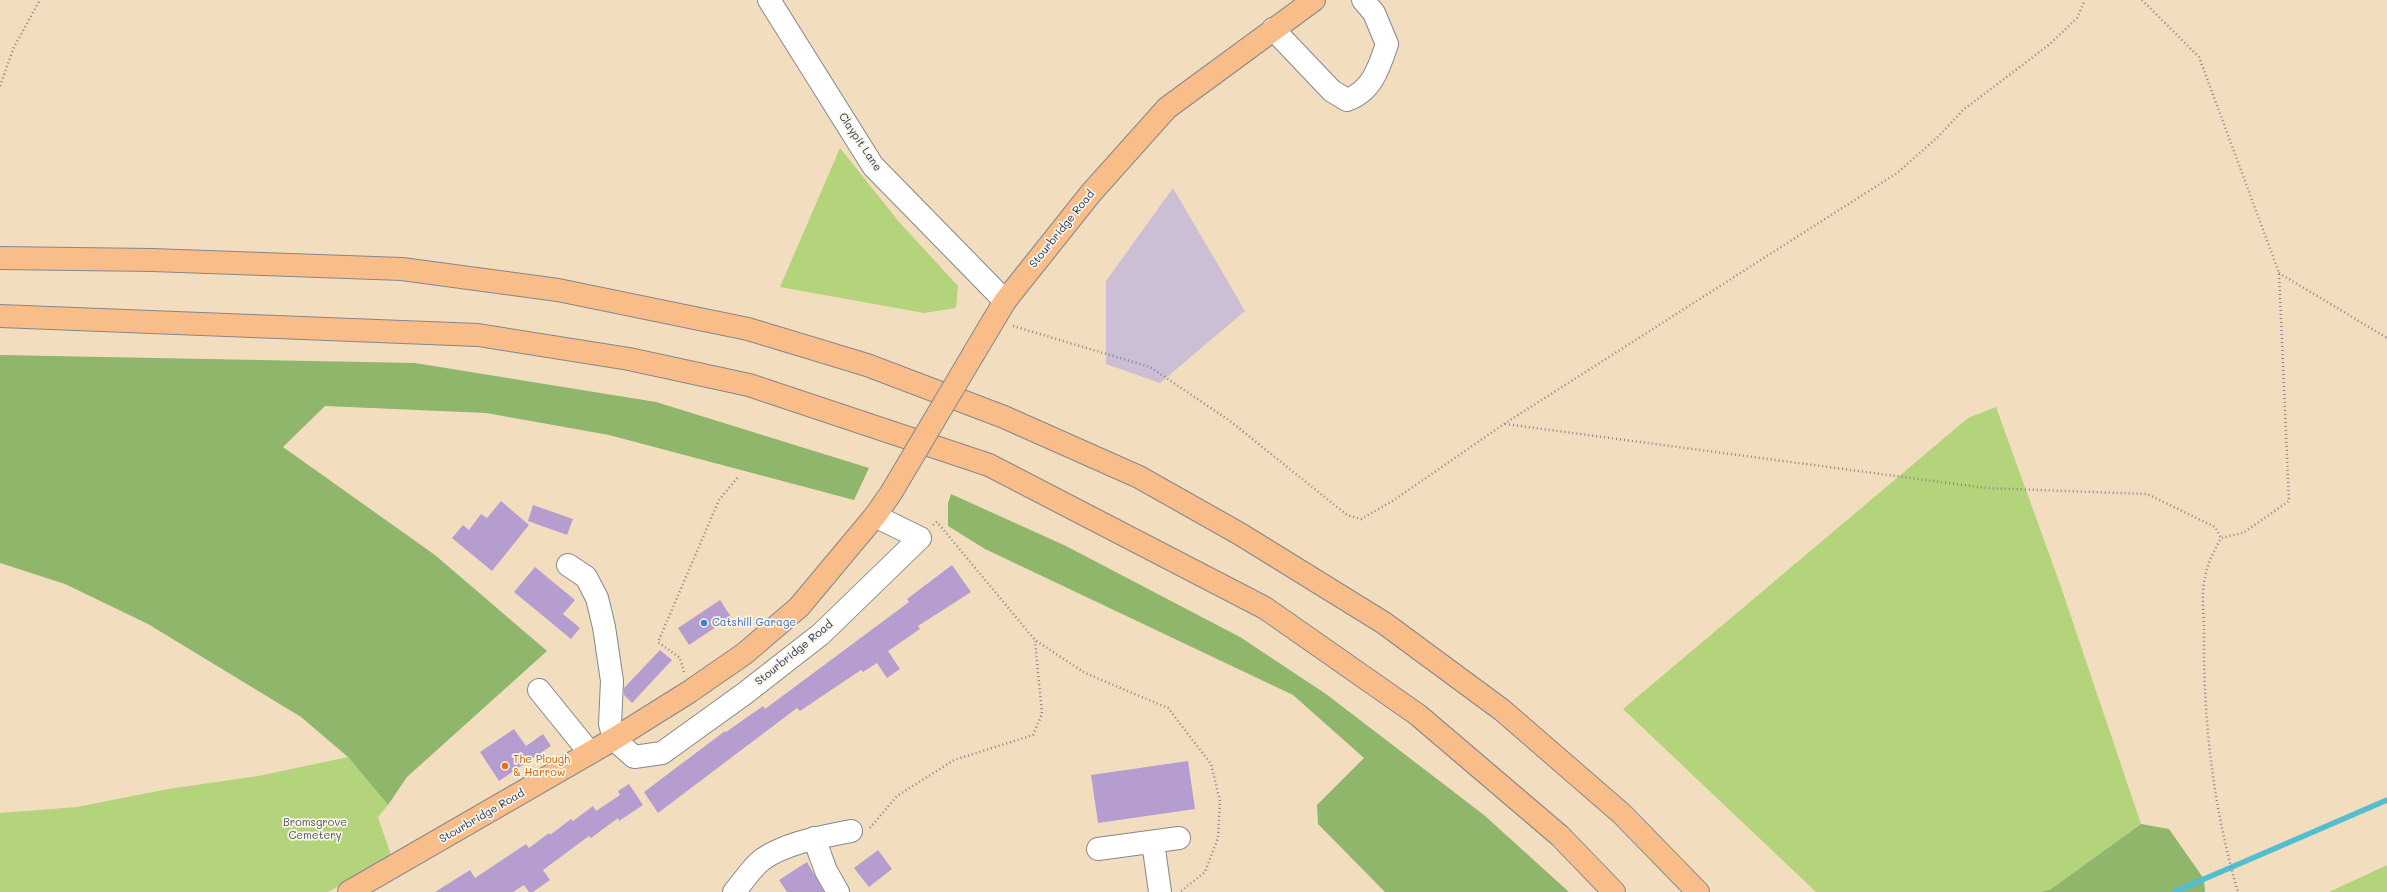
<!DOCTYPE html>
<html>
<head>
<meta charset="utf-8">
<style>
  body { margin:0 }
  canvas { display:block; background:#f2debf }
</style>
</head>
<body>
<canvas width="2387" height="892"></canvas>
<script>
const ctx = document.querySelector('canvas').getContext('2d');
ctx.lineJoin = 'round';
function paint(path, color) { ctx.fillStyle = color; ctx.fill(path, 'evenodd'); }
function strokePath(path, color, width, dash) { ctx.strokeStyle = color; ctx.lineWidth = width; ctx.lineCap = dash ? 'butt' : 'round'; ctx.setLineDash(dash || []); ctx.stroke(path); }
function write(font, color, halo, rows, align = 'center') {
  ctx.font = font + ' Mali,sans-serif'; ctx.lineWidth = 3.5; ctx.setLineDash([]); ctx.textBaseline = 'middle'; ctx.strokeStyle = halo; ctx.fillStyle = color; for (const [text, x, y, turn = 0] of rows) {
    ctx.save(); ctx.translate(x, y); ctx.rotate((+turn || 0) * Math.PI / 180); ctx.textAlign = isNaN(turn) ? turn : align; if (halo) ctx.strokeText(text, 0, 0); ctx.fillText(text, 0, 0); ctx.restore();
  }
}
paint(new Path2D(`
  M1173,188L1245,311L1160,383L1106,364V281Z`), '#ccbed4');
paint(new Path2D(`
  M840,148L900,223L958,286L956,308L924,313L780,287Z
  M1996,407L2061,587L2141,824L2051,889L2040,892H1816L1623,709L1968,418Z
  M348,757L388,805L378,817L392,858L328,892H0V813L77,807L168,789L258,776Z
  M2387,865V892H2329Z`), '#b4d47b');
paint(new Path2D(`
  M0,355L415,363L656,402L869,468L854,500L609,435L486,413L325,406L283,447L435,555L547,651L407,777L388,805L348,757L301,717L148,624L65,584L0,563Z
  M951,494L1066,546L1240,637L1326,694L1484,815L1569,892H1385L1318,824L1317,805L1364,758L1293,695L985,549L948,526V503Z
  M2141,824L2169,829L2204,879L2205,892H2040L2051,889Z`), '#8fb66b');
strokePath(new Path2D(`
  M2174,892L2387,800`), '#53becf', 5.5);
paint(new Path2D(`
  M501,501L529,525L492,571L452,538L463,525L469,530L481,514L487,518Z
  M533,505L573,519L567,535L528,521Z
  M952,565L971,592L918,626L920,629L888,651L900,669L887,678L877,663L863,672L861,670L800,711L797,708L658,813L644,792L725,731L726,732L763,706L765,709L909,602L907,599Z
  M535,567L575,600L563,614L580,628L571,639L514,592Z
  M720,600L731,617L689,645L678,628Z
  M660,650L672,660L632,703L624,695V688Z
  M514,729L526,746L543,734L551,746L499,781L480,752Z
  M1188,761L1195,809L1098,823L1091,775Z
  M629,784L643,805L619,821L618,818L591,838L589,836L543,870L550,880L533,892H529L524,885L513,892H435L470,870L475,878L526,844L529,848L549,833L550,835L571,819L573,821L593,806L596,811L620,795L618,791Z
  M878,850L892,869L869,887L854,868Z
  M807,862L824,892H787L779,880Z`), '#b69dd0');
const minor = new Path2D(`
  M769,0L873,166L1005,301
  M1273,29L1332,91L1347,100C1372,91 1379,68 1387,44L1374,13L1363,0
  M568,565L586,577L597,598L604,627L612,681L610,724L614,739L634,757L662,753L744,694L821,634L920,538L875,516
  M539,690L590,753
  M814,838L826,871L838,892
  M1153,842L1160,892
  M1098,849L1179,838
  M734,892C743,882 752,867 763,859C788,842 822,837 851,831`);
const major = new Path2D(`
  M974,353L1005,301L1091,193L1167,108L1314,0
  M349,892L614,739L689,692L744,654L799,607L875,516L891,493`);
const highway = new Path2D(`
  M0,258L152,260L402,269L558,290L748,329L867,365L1004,417L1139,477L1240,534L1384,623L1502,710L1622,814L1698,892
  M0,316L478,335L629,359L749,385L989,465L1265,608L1418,715L1560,836L1614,892`);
strokePath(minor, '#86868e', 24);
strokePath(major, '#86868e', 24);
strokePath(highway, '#86868e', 24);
strokePath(new Path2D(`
  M2142,0L2199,57L2279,273L2289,501L2243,533L2221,538C2214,551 2208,562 2205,577C2201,594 2204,614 2204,631C2203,719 2213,808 2238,892
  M0,86L14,47L40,0
  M2279,273L2387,338
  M1013,326L1150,367L1230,421L1347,515L1361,519L1394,500L1504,424L1897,173L1938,137L1963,110L2050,44L2077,18L2085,0
  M1505,424L1986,488L2147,494L2215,527L2221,538
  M933,525L937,522L1035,640L1085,673L1168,708L1211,764L1220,801L1218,838L1205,872L1180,892
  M684,672L680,658L658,642L719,500L738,477
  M870,828L897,796L954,760L1033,735L1042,714L1035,641`), '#86868e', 2.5, [1, 3]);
strokePath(minor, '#fff', 22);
strokePath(major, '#f8bd89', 22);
strokePath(highway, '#f8bd89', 22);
const majorBridge = new Path2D(`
  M891,493L974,353`);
strokePath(majorBridge, '#86868e', 24, []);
strokePath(majorBridge, '#f8bd89', 22);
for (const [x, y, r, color] of [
  [704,623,4,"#3f7fe0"],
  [505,766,4,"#e8710a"]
]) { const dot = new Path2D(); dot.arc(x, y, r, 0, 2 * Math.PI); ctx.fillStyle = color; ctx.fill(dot); strokePath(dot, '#fcf5e5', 1.5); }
write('11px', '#1b2f5e', '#fcf5e5', [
  ["Claypit Lane",860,142,56],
  ["Stourbridge Road",1062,229,-51],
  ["Stourbridge Road",794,653,-39],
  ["Stourbridge Road",482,816,-30]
]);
write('11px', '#366cbe', '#fcf5e5', [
  ["Catshill Garage",712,623]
], 'left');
write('11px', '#c56008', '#fcf5e5', [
  ["The Plough",513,760],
  ["& Harrow",513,773]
], 'left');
write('11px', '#415865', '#fcf5e5', [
  ["Bromsgrove",315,823],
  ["Cemetery",315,836]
]);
</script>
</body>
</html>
